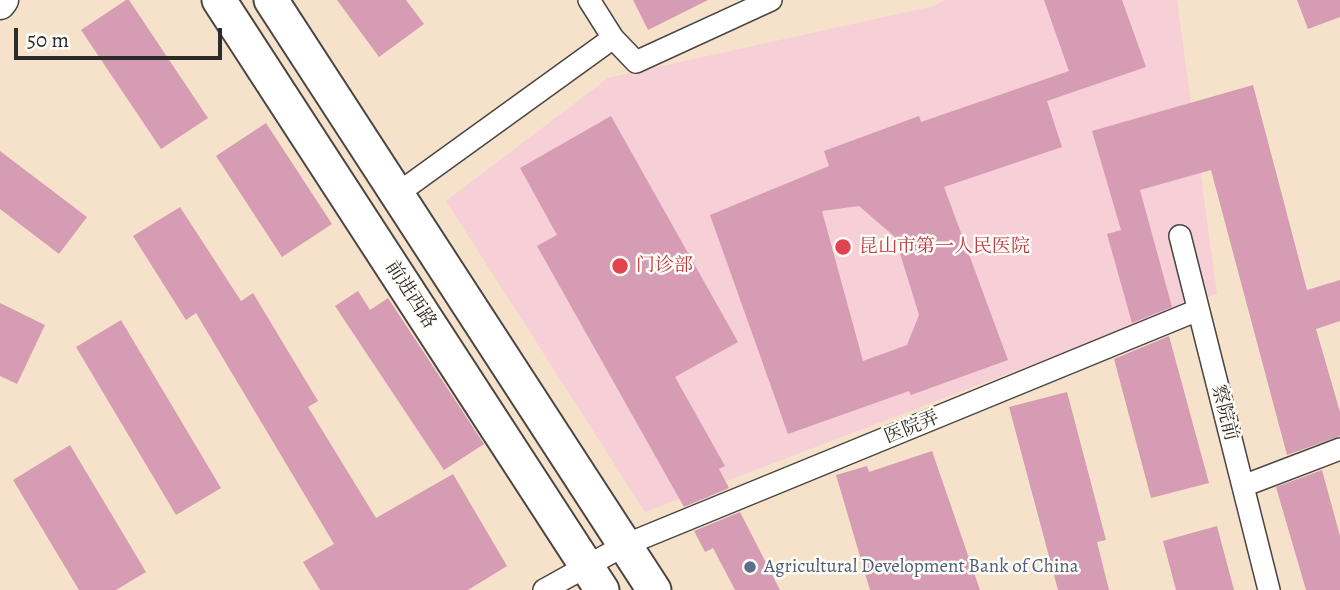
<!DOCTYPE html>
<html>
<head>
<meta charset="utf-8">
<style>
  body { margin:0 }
  #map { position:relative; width:1340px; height:590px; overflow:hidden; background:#f6e2ca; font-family:Alegreya,serif }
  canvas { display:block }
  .scale { position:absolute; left:14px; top:28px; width:208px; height:32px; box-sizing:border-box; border:4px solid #2b2b2b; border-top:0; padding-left:9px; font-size:21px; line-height:24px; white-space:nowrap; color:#2b2b2b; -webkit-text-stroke:5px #fdfcf7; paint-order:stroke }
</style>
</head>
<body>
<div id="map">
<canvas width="1340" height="590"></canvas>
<div class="scale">50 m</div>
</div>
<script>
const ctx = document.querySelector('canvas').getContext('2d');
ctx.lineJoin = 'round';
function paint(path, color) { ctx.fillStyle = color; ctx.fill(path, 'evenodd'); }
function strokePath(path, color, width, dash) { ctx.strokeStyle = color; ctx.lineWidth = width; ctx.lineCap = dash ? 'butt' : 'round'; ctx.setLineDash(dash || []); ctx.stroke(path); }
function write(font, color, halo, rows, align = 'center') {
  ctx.font = font + ' Alegreya,"Noto Serif SC",serif'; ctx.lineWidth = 5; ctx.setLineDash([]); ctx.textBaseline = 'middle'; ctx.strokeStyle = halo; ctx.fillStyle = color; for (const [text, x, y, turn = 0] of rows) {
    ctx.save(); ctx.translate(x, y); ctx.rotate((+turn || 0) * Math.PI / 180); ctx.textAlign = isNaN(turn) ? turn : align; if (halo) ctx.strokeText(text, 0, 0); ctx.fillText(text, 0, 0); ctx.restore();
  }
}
paint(new Path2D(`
  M945,0H1177L1217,294L645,512L446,201L608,78L934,6Z`), '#f6cfd7');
paint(new Path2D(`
  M126,0H129L208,118L161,149L81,30Z
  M337,0H406L424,24L379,57Z
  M633,0H708L648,30Z
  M1044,0H1122L1146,67L1047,101L1062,147L944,187L1008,360L911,395L909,391L788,434L710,215L829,166L824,151L919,116L921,122L1069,71ZM859,206L895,237L919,315L907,345L863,361L822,211Z
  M1297,0H1340V17L1308,29Z
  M1253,85L1307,290L1340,280V321L1316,329L1340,412V436L1287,455L1211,170L1140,190L1172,307L1132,323L1107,234L1121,230L1092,131Z
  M611,116L738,342L675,377L725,466L719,469L729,488L684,507L537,246L557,235L520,168Z
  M266,123L332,224L282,257L216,156Z
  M0,151L87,217L59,254L0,209Z
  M180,207L241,301L253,293L318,401L308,407L376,518L453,474L507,566L468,590H320L303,562L334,544L196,313L186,320L133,236Z
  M358,291L370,310L388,298L484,444L444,470L335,306Z
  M0,303L45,325L17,384L0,376Z
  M121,320L221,488L176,515L76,347Z
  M1169,336L1209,483L1151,498L1114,359Z
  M1067,392L1106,540L1097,542L1109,590H1058L1009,407Z
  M70,445L146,572L116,590H79L13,480Z
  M932,451L980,590H870L836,475L867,466L869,472Z
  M1322,470L1340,536V590H1306L1276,487Z
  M740,512L780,590H735L713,548L705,552L694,531Z
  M1217,526L1234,590H1176L1163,541Z`), '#d59cb3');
const street = new Path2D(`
  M613,38L636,62L771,0
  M397,194L613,38L589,0
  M1180,236L1269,590
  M1243,486L1340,449
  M544,590L625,545L1198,310`);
const secondary = new Path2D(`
  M0,4L3,0`);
const primary = new Path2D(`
  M219,0L602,590
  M271,0L654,590`);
strokePath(street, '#494643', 24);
strokePath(secondary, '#494643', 33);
strokePath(primary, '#494643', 37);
strokePath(street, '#fff', 21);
strokePath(secondary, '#fff', 30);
strokePath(primary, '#fff', 33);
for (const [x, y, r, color] of [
  [843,247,9,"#e0444e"],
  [620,266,9,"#e0444e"],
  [750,567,7,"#5c6f8a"]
]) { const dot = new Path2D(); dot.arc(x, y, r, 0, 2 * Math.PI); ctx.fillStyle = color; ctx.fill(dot); strokePath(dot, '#fdfcf7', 2.5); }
write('19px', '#be3a42', '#fdfcf7', [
  ["昆山市第一人民医院",859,247],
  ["门诊部",636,266]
], 'left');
write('19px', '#2b2b2b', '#fdfcf7', [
  ["前进西路",410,295,57],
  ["察院前",1224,413,76],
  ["医院弄",912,428,-22]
]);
write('19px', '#4e5e75', '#fdfcf7', [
  ["Agricultural Development Bank of China",764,567]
], 'left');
</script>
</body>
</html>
